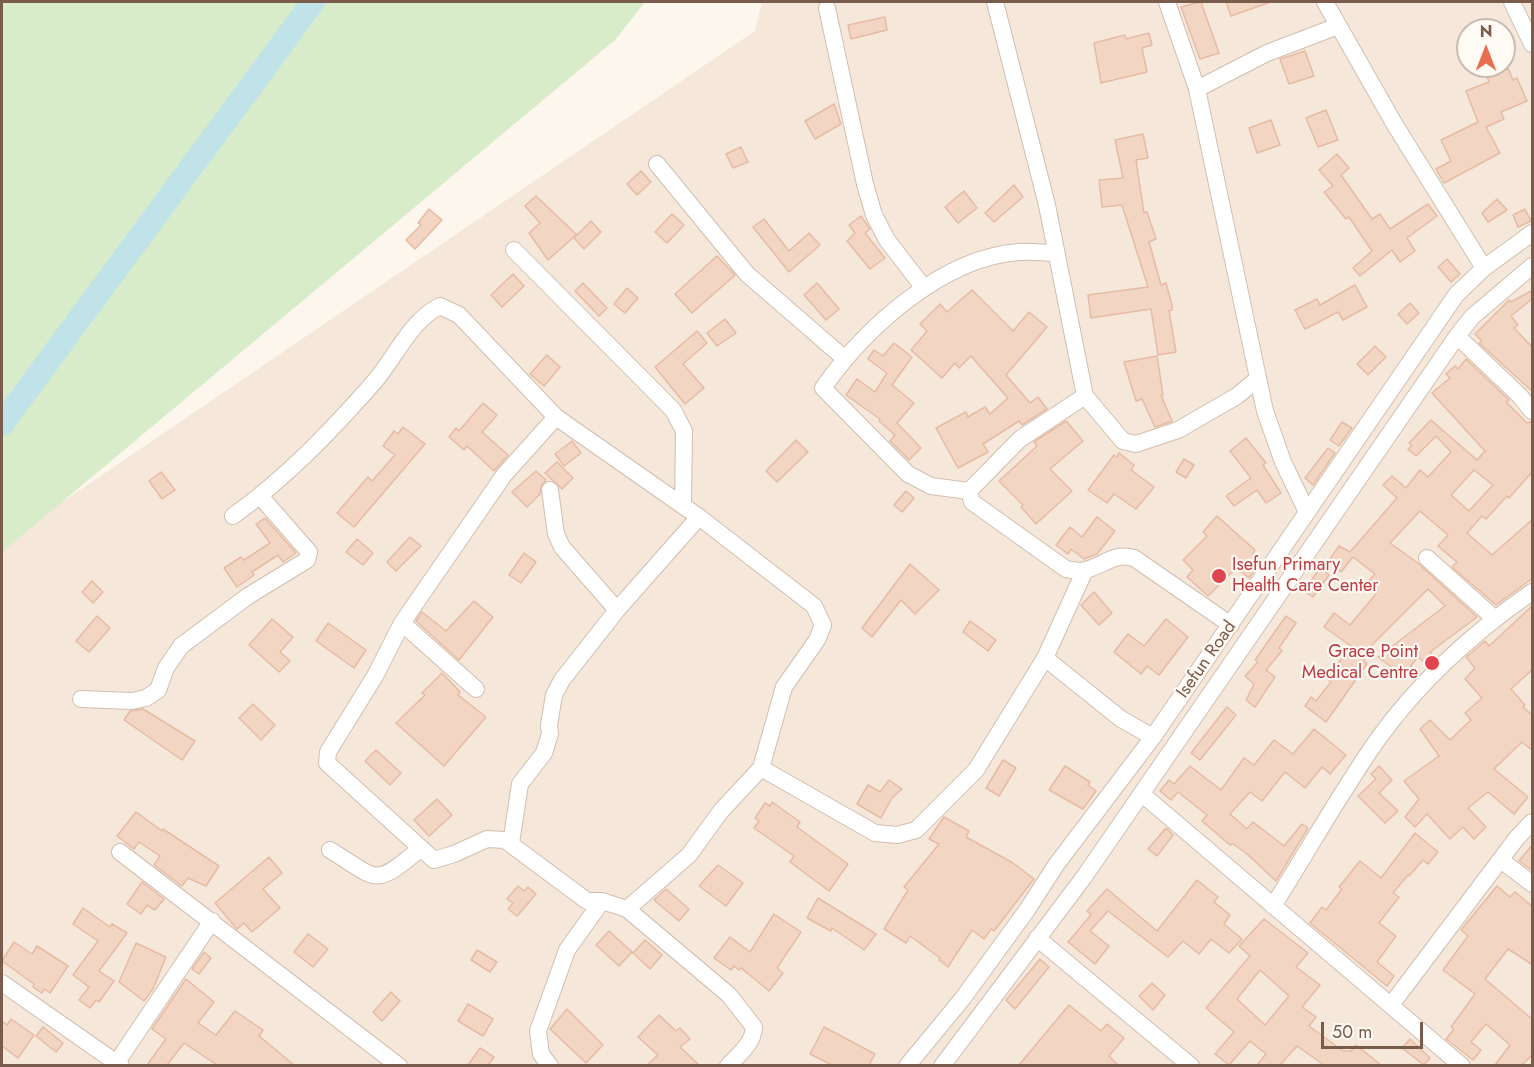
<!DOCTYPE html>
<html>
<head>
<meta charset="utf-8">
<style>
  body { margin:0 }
  #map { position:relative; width:1534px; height:1067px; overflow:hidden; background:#fdf6ec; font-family:Jost,sans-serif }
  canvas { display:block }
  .frame { position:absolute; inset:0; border:3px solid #7a5c4d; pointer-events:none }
  .north { position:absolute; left:1456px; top:18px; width:60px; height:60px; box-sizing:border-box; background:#fffaf3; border:2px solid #cabbb1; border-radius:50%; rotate:0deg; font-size:16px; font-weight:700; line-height:24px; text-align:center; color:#7a5c4d }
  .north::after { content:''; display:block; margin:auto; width:21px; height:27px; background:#e76f51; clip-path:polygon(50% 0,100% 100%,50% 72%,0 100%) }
  .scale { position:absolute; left:1321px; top:1022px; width:102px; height:27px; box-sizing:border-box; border:3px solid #7a5c4d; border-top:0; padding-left:8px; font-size:18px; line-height:21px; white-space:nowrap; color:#7a5c4d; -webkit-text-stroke:4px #fffaf3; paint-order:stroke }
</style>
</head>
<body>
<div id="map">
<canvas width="1534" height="1067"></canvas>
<div class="frame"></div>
<div class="north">N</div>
<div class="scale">50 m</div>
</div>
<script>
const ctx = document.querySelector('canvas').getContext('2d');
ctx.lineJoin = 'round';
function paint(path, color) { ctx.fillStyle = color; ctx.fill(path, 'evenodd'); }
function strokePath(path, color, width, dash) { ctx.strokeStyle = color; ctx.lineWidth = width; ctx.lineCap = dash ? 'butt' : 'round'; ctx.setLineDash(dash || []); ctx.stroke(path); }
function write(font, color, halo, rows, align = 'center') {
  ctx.font = font + ' Jost,sans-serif'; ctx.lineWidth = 4.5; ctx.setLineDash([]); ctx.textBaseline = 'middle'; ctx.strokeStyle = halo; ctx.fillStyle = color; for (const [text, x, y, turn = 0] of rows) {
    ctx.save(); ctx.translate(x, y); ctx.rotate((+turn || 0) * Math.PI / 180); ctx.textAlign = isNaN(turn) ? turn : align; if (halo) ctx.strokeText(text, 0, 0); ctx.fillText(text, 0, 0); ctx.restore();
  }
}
paint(new Path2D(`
  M762,2H1532V1065L2,1066V543L755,31ZM1468,30H1504V66H1468Z`), '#f5e8da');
paint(new Path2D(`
  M2,2H645L615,40L2,552Z`), '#d8ecc9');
strokePath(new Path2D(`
  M2,424L313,2`), '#bfe3e8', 24);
const building = new Path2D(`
  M1201,2L1219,53L1200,59L1181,7Z
  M1226,2H1268V3L1231,16Z
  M885,17L887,30L851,39L848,25Z
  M1149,33L1152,45L1142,48L1147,72L1101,83L1094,43L1125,35L1126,39Z
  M1305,51L1314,76L1289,84L1280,59Z
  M1508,68L1513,80L1517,78L1527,101L1501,112L1504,119L1486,127L1500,153L1444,183L1436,169L1451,161L1441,140L1478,122L1466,91L1489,82L1487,77Z
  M834,104L841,124L815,139L805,121Z
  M1326,110L1338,140L1318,147L1306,118Z
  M1271,120L1280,145L1257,153L1249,128Z
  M1143,134L1148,158L1136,160L1144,213L1147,212L1156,239L1149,242L1161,285L1166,283L1172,305V310L1169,311L1176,352L1158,355L1151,309L1091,318L1088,295L1148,287L1122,205L1102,207L1099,180L1123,178L1115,140Z
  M741,147L748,162L733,168L726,154Z
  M1337,154L1349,168L1341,175L1372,219L1380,214L1390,229L1428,204L1437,216L1407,238L1415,251L1400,262L1392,250L1360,276L1353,268L1372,251L1349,217L1346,219L1324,192L1333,186L1319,170Z
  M641,171L651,182L637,195L627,184Z
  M1014,185L1023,197L994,222L985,213Z
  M964,191L977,208L958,223L945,207Z
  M536,196L577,235L591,221L601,232L584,249L574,238L576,235L548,260L529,233L540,223L525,206Z
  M1497,199L1507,210L1488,222L1482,213Z
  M429,209L442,220L415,249L406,240L421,225L418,223Z
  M1525,209L1531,221L1518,227L1513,215Z
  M672,214L684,225L667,243L655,232Z
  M861,216L870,229L865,233L885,258L870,269L847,241L855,233L849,225Z
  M764,219L789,251L809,233L820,245L789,272L753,227Z
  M717,256L735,275L692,313L675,294Z
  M1447,259L1460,274L1451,282L1438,267Z
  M513,274L524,286L502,307L491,295Z
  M583,283L607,308L599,316L575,291Z
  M817,283L839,309L826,320L804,295Z
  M1355,285L1367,307L1343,320L1338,312L1305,329L1295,310L1317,299L1320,305Z
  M627,288L638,298L625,313L614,304Z
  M972,290L1013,331L1029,312L1047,327L1006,375L1030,403L1038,397L1047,409L1022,425L1019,421L983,444L988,452L958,468L936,428L966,412L968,417L985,407L990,414L1008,398L971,356L959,368L955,363L942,378L911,350L927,331L920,324L940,304L947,312Z
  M1533,290V298L1511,316L1518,325L1514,328L1533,348V392L1479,343L1482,341L1475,334L1509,300L1511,302Z
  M1410,303L1419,313L1407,324L1398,314Z
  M725,319L736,333L717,346L707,333Z
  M697,331L707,343L683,364L704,388L685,404L655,367Z
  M894,343L912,357L892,385L914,403L897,423L921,448L909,460L890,441L895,435L879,421L880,419L846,395L857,379L875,392L887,373L868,359L874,350L883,356Z
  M1375,346L1386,357L1368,375L1357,364Z
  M547,355L560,367L544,386L530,374Z
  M1157,356L1163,395H1161L1172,421L1155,427L1142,399L1136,401L1124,362Z
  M1466,359L1509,400L1506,402L1527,423L1533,421V471L1509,498L1507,496L1486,519L1482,516L1467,533L1492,555L1533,519V578L1496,605L1452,567L1457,562L1438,546L1448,535L1420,511L1390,543L1419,564L1477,617L1430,652L1434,656L1427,665L1418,657L1403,676L1378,657L1445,606L1428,589L1361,656L1367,664L1326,722L1305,706L1311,697L1316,701L1331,682L1327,678L1351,646L1324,627L1334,613L1350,625L1376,594L1366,584L1375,574L1353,557L1341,572L1328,562L1339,546L1350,552L1397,498L1383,485L1392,476L1406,488L1420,470L1428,477L1451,452L1436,436L1416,456L1408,449L1412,446L1409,443L1431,420L1477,460L1485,451L1432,393L1450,378L1446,374L1455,366L1458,369ZM1474,470L1493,485L1469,511L1451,495Z
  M483,403L497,415L482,432L508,455L494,471L467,446L464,450L449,437L456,428L459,431Z
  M1066,421L1083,441L1050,469L1072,491L1036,524L1021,507L1023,505L999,481L1037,446L1034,442Z
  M1342,422L1352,428L1339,446L1330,440Z
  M403,427L425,444L354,527L337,513L368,477L372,481L395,455L383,446L394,431L398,434Z
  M1246,438L1266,463L1263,465L1281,493L1266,503L1257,490L1234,506L1226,496L1251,478L1230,451Z
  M796,440L808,452L777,482L766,471Z
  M572,441L581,453L564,466L555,454Z
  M1328,448L1335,453L1313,485L1305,478Z
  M1119,453L1134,465L1131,470L1154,487L1136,509L1114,494L1107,503L1088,490L1114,455L1117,457Z
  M1184,459L1194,465L1186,478L1176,472Z
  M557,462L573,478L562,489L545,473Z
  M536,471L546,480L541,486L540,494L527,507L512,492Z
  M161,472L175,490L162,499L149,481Z
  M906,491L914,498L902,512L894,505Z
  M1217,516L1255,550L1253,553L1262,560L1249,578L1236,568L1208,596L1187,577L1193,570L1183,560L1207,536L1203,532Z
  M1097,517L1115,531L1097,554L1084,559L1071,549L1068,554L1056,545L1070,527L1082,537Z
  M265,518L296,553L283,562L278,555L252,572L254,575L237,587L224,568L241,557L244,560L270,543L256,524Z
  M410,537L421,546L396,571L387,562Z
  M357,539L373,553L363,565L346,552Z
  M524,553L536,562L521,583L509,575Z
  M910,564L939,590L915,614L901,600L872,637L862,628Z
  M1320,568L1329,575L1313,597L1304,591Z
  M92,581L103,592L93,603L82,592Z
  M1094,592L1112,613L1099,625L1081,605Z
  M474,601L493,617L459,660L416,621L422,612L446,631Z
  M1533,605V669L1511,689L1525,705L1523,707L1533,716V751L1522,742L1494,769L1528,797L1514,814L1488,792L1468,808L1486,827L1474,839L1463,827L1450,839L1427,814L1415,827L1405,817L1419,799L1404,781L1439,756L1420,729L1430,720L1450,740L1471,720L1465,713L1482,698L1465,679L1475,668L1466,657L1485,641L1489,646Z
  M97,616L110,628L89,652L76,641Z
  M1286,616L1296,623L1279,648L1282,651L1266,670L1275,677L1255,707L1246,700L1254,684L1245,676L1258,662L1255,660Z
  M272,619L293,637L280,652L290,661L279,672L249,645Z
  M1166,619L1188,637L1159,675L1147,666L1141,674L1114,652L1128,634L1144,646Z
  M970,621L996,640L988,651L963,632Z
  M328,623L366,650L354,668L316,641Z
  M442,673L460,692L458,695L486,717L444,766L396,723L425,695L422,693Z
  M253,704L275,725L261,740L239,718Z
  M1227,707L1236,715L1200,760L1191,753Z
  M143,709L195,741L182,760L124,720L130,711Z
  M1314,729L1346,755L1330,774L1322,767L1305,788L1285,772L1262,801L1250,792L1230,814L1247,829L1253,822L1284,846L1302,824L1308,828L1276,881L1246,853L1233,844L1230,845L1202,821L1207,815L1178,792L1171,800L1160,791L1169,780L1174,784L1190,766L1221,790L1244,758L1254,765L1274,740L1293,754Z
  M376,750L401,773L390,785L365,761Z
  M1003,760L1016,768L999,796L986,788Z
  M1065,766L1090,782L1088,785L1096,791L1083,809L1049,790Z
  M1379,766L1392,780L1379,793L1398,811L1385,823L1358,796L1376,779L1371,774Z
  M889,780L902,789L892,798L881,818L857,804L868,785L880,792Z
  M437,799L452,815L429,836L414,820Z
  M772,802L800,822L797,827L848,864L829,891L790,862L794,856L754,828L759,821L755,818L765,803L770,806Z
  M136,812L162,831L163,829L219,866L206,886L188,878L182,886L154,865L160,856L139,842L134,849L117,836Z
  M944,817L969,831L966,837L1013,863L1034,879L994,931L991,929L984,939L972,930L948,967L939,960L940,958L910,936L906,943L884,929L908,890L904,887L939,844L929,839Z
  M1166,828L1173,835L1157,856L1148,849Z
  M1415,833L1438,852L1428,864L1423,860L1409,876L1408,875L1393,893L1399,897L1379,923L1396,936L1377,962L1394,976L1387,986L1310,923L1322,907L1326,910L1342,889L1339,887L1360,861L1381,878Z
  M1533,844V871L1519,861Z
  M269,857L282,873L263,889L280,908L252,932L244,923L237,929L215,903Z
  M718,865L743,883L726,906L699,886Z
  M1197,880L1218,897L1214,902L1230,915L1224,924L1242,939L1229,953L1211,939L1199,954L1183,941L1168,957L1108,911L1090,931L1109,946L1095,964L1068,942L1091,915L1087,911L1107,889L1157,931Z
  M142,882L164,899L155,910L147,905L141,914L127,904Z
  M518,886L524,891L528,887L536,894L517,916L508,909L513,903L507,899Z
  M1497,886L1510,897L1515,892L1533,907V965L1508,949L1485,979L1533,1020V1054L1522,1065H1495L1510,1045L1486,1024L1471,1042L1481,1050L1473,1060L1446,1039L1454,1029L1451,1027L1475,994L1443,970L1468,936L1461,930Z
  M666,889L689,909L679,921L654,900Z
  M818,898L876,934L864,950L832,928L831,931L807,918Z
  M83,908L110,927L112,924L127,933L99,971L114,981L99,1002L96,1000L90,1008L79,1000L89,987L73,975L98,941L73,924Z
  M774,914L801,932L777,968L783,973L769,991L741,968L739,970L734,966L731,970L714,958L730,937L750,952Z
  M1264,919L1308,953L1296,967L1320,985L1302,1007L1316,1017L1309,1026L1343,1051H1351L1356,1045L1381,1065H1324L1297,1046L1280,1065H1257L1266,1054L1250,1041L1229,1065L1215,1054L1234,1032L1206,1008L1250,956L1239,946ZM1260,970L1289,996L1265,1025L1237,999Z
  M609,931L632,952L619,966L596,945Z
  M308,934L328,949L313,967L294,952Z
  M645,940L662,955L650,969L633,953Z
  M14,942L32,954L37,946L68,966L50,993L44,989L42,993L33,987L34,984L2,961Z
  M136,943L166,957L153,989L144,1001L119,982Z
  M477,950L497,962L490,972L471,960Z
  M204,952L211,958L199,974L192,969Z
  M1040,959L1049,967L1015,1009L1006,1000Z
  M186,979L214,1002L198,1023L216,1035L235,1011L263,1030L259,1036L294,1065H217L184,1043L167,1065H147L166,1039L152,1029Z
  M1152,983L1165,995L1153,1010L1139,996Z
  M391,992L400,1001L382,1021L373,1012Z
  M468,1004L493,1019L483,1036L458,1021Z
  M1069,1005L1101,1031L1107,1024L1124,1038L1109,1056L1118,1065H1019Z
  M567,1009L603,1045L586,1063L550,1029Z
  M659,1015L676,1031L680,1028L690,1039L680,1047L699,1065H647L658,1055L638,1037Z
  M11,1019L34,1035L18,1058L2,1046V1021L7,1025Z
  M43,1027L63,1043L56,1052L36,1036Z
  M824,1027L875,1054L869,1065H832L810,1054Z
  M1410,1039L1430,1058L1424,1065L1402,1048Z
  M480,1048L494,1057L488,1065H468Z`);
paint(building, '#f3d5c3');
strokePath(building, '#e6bba3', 1.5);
const minor = new Path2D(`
  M995,2L1047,205L1085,396L1123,441L1136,444L1178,430L1237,396L1256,380
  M1167,2L1197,89L1265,411L1283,462L1307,512
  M1325,2L1395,125L1484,268
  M1512,2L1532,44
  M827,8L865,184L874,215L887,240L924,288
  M1197,89L1267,53L1338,26
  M657,164L747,274L844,358
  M514,250L673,410L684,431L683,505
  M1457,336L1520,396L1532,411
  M1085,396L1020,439L969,491L972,502L1066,569C1072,570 1079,572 1085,570C1104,566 1113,552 1134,558L1231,625
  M556,417L504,475L402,623L375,676L328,752L327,763L434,860L454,854L487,839L505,840L587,901H602L627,909L729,995L754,1027C753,1044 739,1054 728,1066
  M550,490L556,534L562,547L617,610
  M969,491L931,486L908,474L823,388C865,328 943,257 1019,252C1031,251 1044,253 1056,253
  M233,516C286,478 332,430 375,381C396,356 411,320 440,306L459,315L556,417L699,517L814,606L823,625L817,640L784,687L761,768L721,811L689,855L627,909
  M1427,558L1494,618
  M402,623L476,689
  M1045,658L1121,719L1153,737
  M81,699L132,701L146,698L158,690L166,668L181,646L248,596L307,560L309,552L260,496
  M761,768L875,833L897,835L916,830L976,770L1045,658L1085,570
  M1142,794L1462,1066
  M511,843L520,784L544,753L550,734L549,725L554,695L562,680L617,610L699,517
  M330,850C379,880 373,888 420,849
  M120,852L399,1066
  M1501,860L1532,884
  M1273,906C1308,851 1340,793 1378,739C1419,682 1474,632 1532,592
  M1037,938L1191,1066
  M2,983L121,1066
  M1391,1005L1516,839L1532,822
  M117,1062L212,921
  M550,1066L541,1054L538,1031L567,950L602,901
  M907,1066L963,998L1027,910L1056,865L1153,737L1456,295L1484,268L1532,233
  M942,1066L1084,877L1457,336L1472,317L1532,266`);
strokePath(minor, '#d1beb0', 18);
strokePath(minor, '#fff', 16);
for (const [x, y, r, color] of [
  [1219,576,8,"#e0444e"],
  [1432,663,8,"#e0444e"]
]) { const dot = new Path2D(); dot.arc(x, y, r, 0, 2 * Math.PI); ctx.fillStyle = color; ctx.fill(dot); strokePath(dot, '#fffaf3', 2); }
write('18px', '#be3a42', '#fffaf3', [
  ["Isefun Primary",1232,566],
  ["Health Care Center",1232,587],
  ["Grace Point",1418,653,"right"],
  ["Medical Centre",1418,674,"right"]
], 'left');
write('18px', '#7a5c4d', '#fffaf3', [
  ["Isefun Road",1207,660,-55]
]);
</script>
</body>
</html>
